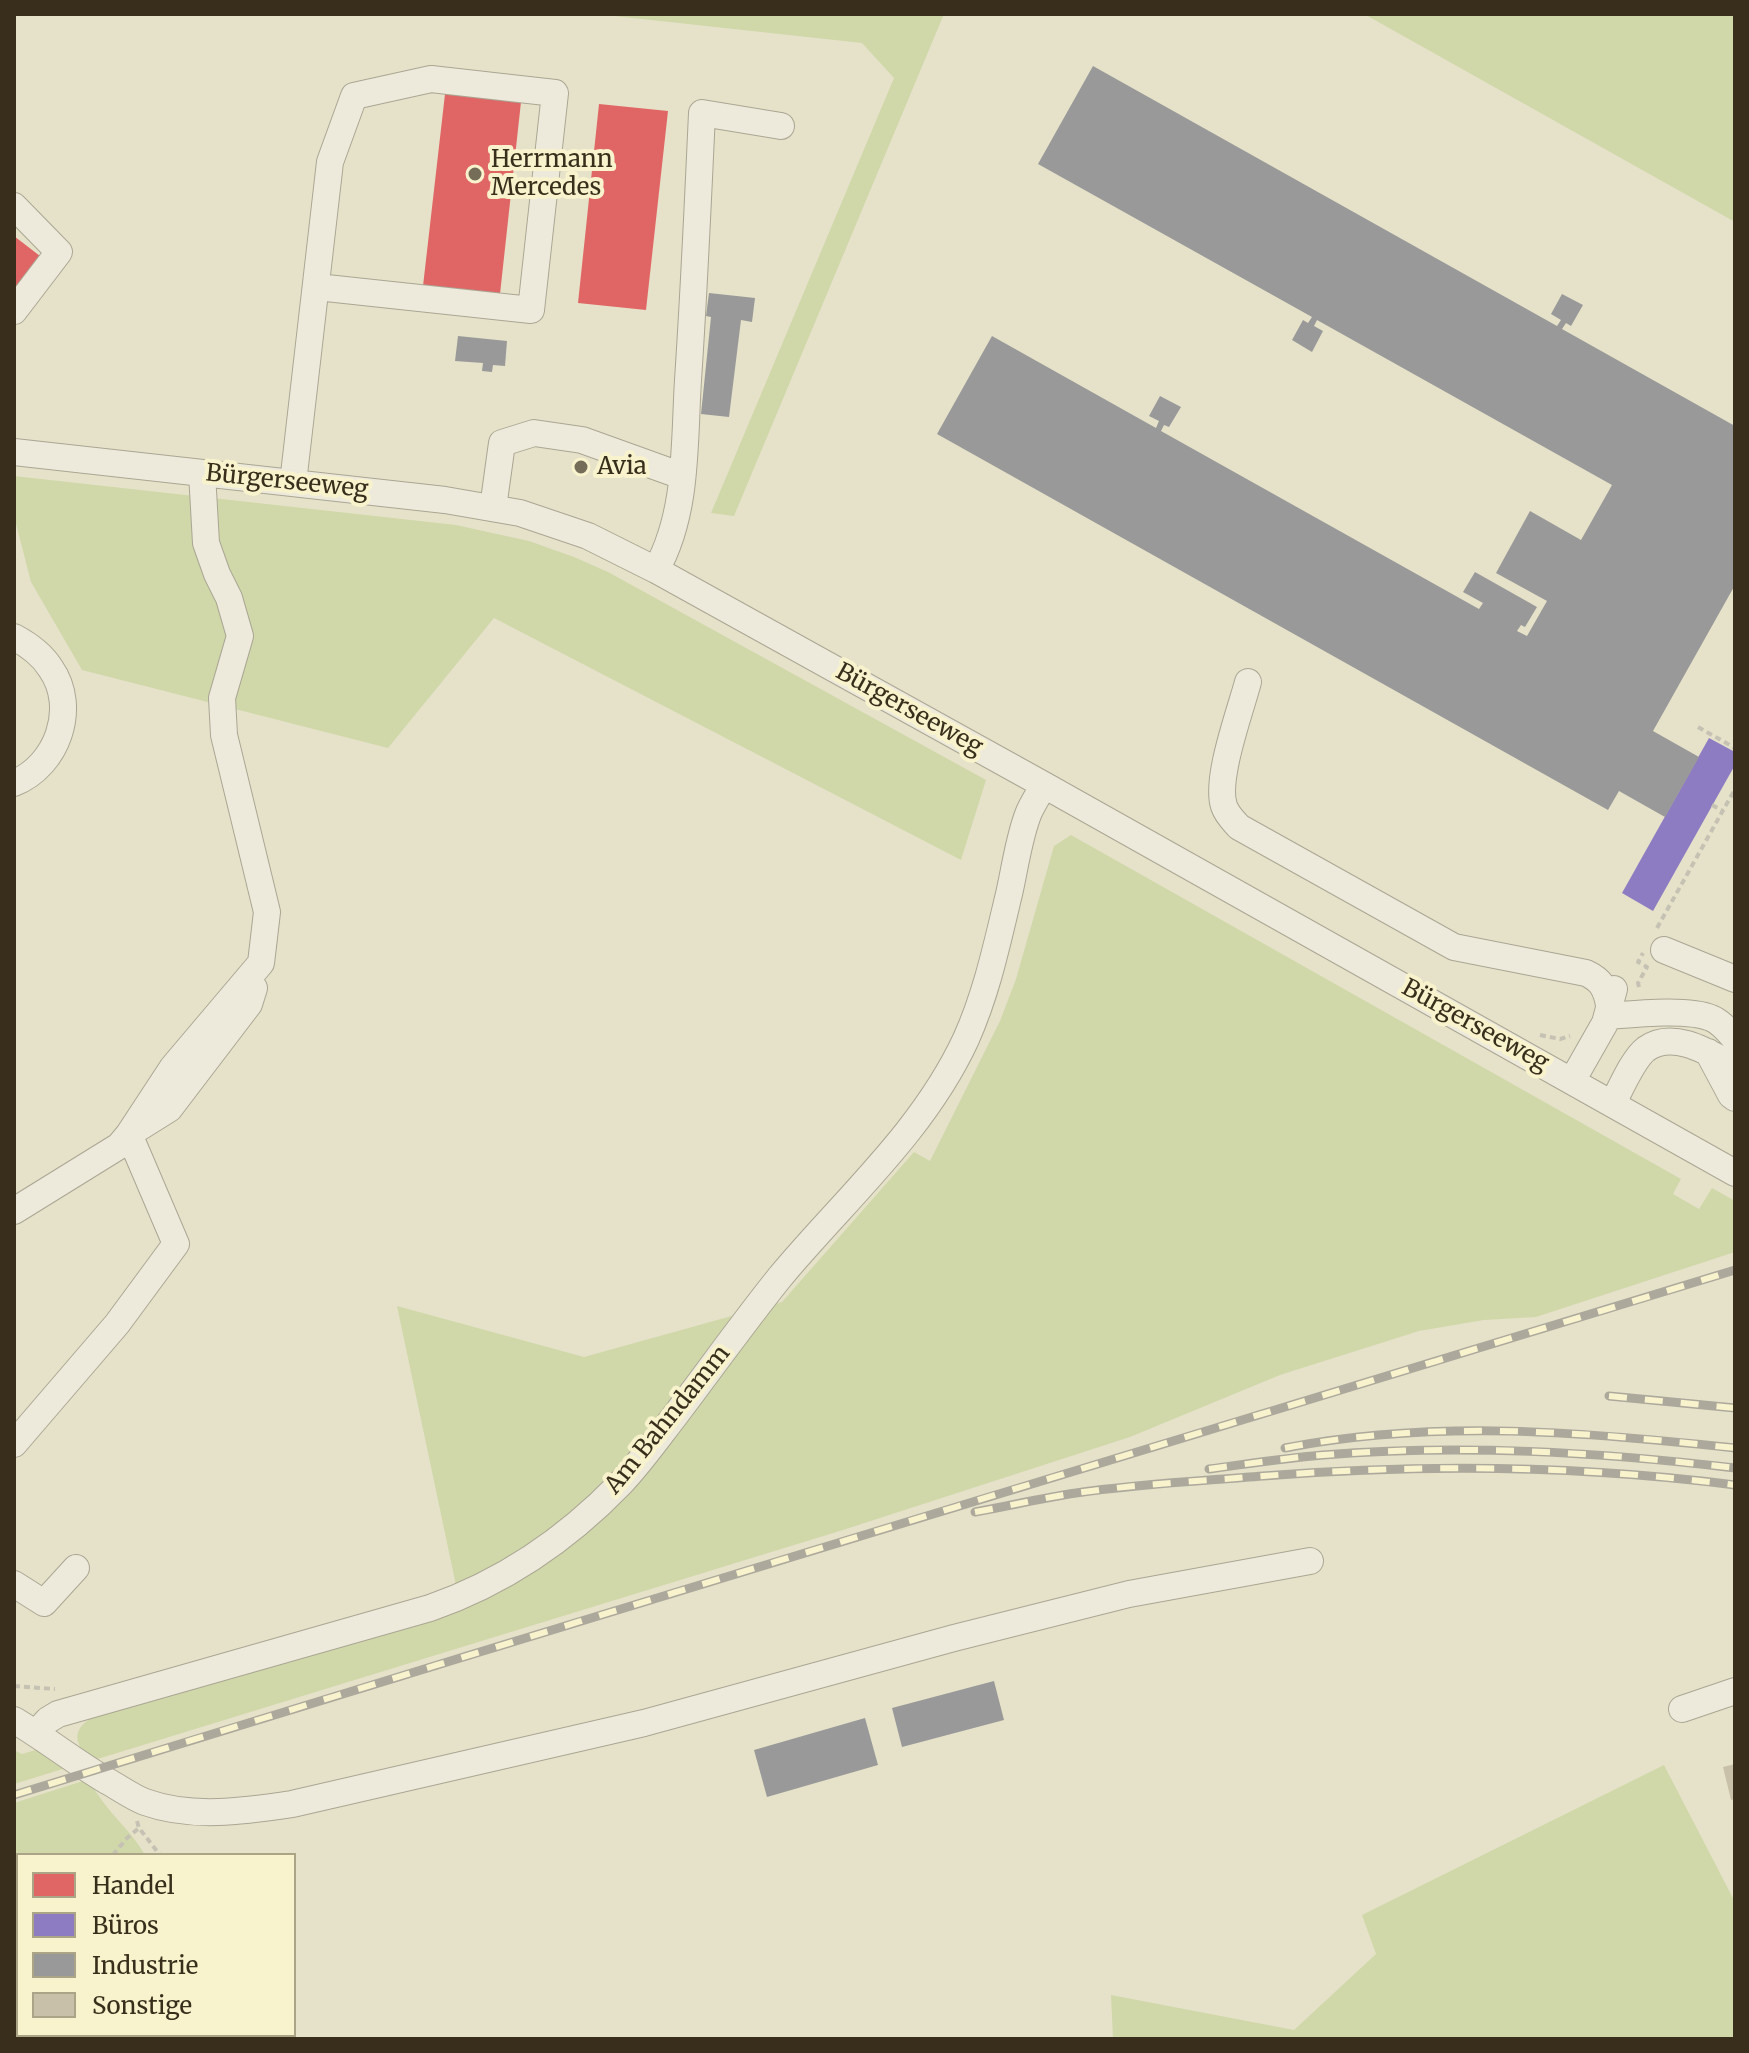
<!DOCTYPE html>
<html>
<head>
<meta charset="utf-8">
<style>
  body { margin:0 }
  #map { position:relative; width:1749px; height:2053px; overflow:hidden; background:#e6e2c9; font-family:Merriweather,serif }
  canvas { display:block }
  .frame { position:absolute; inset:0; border:16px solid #392e1b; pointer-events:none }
  .legend { position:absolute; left:16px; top:1853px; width:280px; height:184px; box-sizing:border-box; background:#f8f3cd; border:2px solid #aca486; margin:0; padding:10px 14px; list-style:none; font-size:24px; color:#392e1b }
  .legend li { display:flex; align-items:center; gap:16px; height:40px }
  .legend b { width:40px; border:2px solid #aca486 }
</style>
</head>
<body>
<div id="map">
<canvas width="1749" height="2053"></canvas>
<div class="frame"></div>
<ul class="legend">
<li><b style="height:22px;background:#e06666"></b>Handel</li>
<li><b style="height:22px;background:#8e7cc3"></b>Büros</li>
<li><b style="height:22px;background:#999"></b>Industrie</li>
<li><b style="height:22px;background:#c9c0aa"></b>Sonstige</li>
</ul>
</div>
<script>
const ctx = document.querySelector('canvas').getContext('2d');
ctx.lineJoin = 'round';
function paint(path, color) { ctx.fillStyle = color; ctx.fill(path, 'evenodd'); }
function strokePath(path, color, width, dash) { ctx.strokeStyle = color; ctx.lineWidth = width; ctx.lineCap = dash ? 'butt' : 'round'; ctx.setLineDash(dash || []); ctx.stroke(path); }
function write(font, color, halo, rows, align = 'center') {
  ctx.font = font + ' Merriweather,serif'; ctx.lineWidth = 8; ctx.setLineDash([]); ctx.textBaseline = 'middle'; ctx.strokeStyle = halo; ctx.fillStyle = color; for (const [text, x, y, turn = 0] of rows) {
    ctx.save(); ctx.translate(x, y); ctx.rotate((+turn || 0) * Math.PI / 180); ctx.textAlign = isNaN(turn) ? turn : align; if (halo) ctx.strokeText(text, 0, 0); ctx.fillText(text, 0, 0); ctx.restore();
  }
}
paint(new Path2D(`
  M596,14H944L734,516L711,513L894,78L862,43Z
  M1364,14H1735V222Z
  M14,476L456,525L529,541L574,557L608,572L986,780L961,860L494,618L388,748L82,670L31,582L14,516Z
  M1071,835L1681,1179L1673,1194L1699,1209L1712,1188L1735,1201V1252L1536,1317L1484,1320L1419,1331L1280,1375L1130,1437L843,1530L91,1761C71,1740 73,1728 97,1714L433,1621L461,1609L397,1306L584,1357L782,1302L914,1152L930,1161L1000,1021L1016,979L1054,846Z
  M39,1749L66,1768L14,1784V1750L22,1754Z
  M1664,1765L1735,1902V2039H1113L1111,1995L1294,2030L1376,1954L1362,1915Z
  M86,1780C95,1789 99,1797 107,1807C120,1823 135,1837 145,1855H18V2035H229V2039H14V1803Z`), '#d0d8aa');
paint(new Path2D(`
  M445,94L521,102L500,294L423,286Z
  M599,104L668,111L646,310L578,303Z
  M14,236L40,256L14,290Z`), '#e06666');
paint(new Path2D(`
  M1709,738L1735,752V765L1653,911L1622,893Z`), '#8e7cc3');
paint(new Path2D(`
  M1093,66L1557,326L1561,320L1551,314L1562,294L1583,305L1571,326L1566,323L1562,329L1735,426V585L1653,731L1699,757L1665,817L1619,791L1608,810L937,434L992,336L1156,428L1159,421L1149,416L1160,396L1181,407L1169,427L1164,425L1161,431L1479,609L1483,603L1463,592L1475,572L1537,607L1525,627L1521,625L1517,631L1527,636L1547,601L1496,573L1530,511L1581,540L1612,485L1317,320L1314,326L1323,331L1312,352L1292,340L1303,320L1308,323L1312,317L1038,164Z
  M709,293L755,298L752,322L741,320L729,417L701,414L711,317L706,316Z
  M458,336L507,341L505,366L493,365L492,372L482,371L483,363L455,361Z
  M994,1681L1004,1720L902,1747L892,1708Z
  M865,1718L878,1765L767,1797L754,1750Z`), '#999');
paint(new Path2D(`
  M1735,1764V1799L1731,1800L1723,1767Z`), '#c9c0aa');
const minor = new Path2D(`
  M14,206L59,252L14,311
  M14,452L445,500L520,513L588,536L656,570L1044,785L1735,1173
  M293,483L330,162L354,96L431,79L555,93L531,310L317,287
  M493,508L502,443L534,433L582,440L682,476
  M656,570C688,513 684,444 688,380C694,291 698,202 702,113L781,126
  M14,637C29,645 42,654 51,669C78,708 57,766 14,783
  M1248,682C1240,712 1215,779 1224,806C1227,815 1233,820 1239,827L1454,947L1586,973C1601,980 1606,988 1609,1005
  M1664,950L1735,979
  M1607,1016C1633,1014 1688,1008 1711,1018C1721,1022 1728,1031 1735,1039
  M1708,1052L1731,1095L1735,1098
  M1572,1081L1605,1023L1614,989
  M1613,1103C1621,1088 1633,1059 1646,1049C1674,1029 1711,1054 1735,1067
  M14,1211L119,1146L129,1134L173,1067L261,963L267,912L224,735L222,698L240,636L229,598L217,574L206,543L202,473
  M14,1444L117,1324L176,1244L129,1134L169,1109L249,1004L254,988
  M14,1584L44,1603L76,1568
  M1682,1709L1735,1691
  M14,1720C46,1739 75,1762 107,1781C120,1788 132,1797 145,1802C192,1819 245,1811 292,1804L644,1723L954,1638L1129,1594L1310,1561
  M36,1733L48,1720L58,1714L430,1608C502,1583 567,1539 621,1483C640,1463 657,1439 674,1417C709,1371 743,1323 780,1277C844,1200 923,1132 966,1039C987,992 997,944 1009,894C1015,868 1019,836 1029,812C1033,803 1039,794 1044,785`);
strokePath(minor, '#aaa693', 28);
strokePath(new Path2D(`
  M1698,727L1735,748
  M1712,805L1723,811
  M1657,928L1735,789
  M1639,987L1638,983L1647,967L1638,962L1643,953
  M1540,1035L1560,1039L1570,1036
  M14,1686L55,1689
  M137,1821L139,1828L160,1855
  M113,1855L127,1838L139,1828
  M244,2035L245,2039`), '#c5c2b3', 4, [6, 4]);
strokePath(minor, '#edeadc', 26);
const rail = new Path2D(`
  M1609,1396L1735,1408
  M1285,1448C1435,1419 1585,1432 1735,1448
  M1209,1469C1247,1464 1285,1458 1323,1455C1461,1444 1598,1452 1735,1468
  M975,1512C1009,1506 1042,1498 1076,1493C1138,1484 1201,1481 1263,1476C1421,1464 1578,1465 1735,1485
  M14,1795C587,1618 1161,1445 1735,1270`);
strokePath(rail, '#aca99c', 9);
strokePath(rail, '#f8f3cd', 6, [18]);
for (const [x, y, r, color] of [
  [475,174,8,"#766d58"],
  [581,467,8,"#766d58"]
]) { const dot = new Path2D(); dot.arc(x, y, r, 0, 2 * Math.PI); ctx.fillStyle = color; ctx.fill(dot); strokePath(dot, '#f8f3cd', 3); }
write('24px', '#392e1b', '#f8f3cd', [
  ["Herrmann",491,160],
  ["Mercedes",491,188],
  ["Avia",597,467]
], 'left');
write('24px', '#392e1b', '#f8f3cd', [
  ["Bürgerseeweg",287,482,6],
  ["Bürgerseeweg",909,710,29],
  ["Bürgerseeweg",1475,1026,29],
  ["Am Bahndamm",668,1420,-51]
]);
</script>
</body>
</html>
